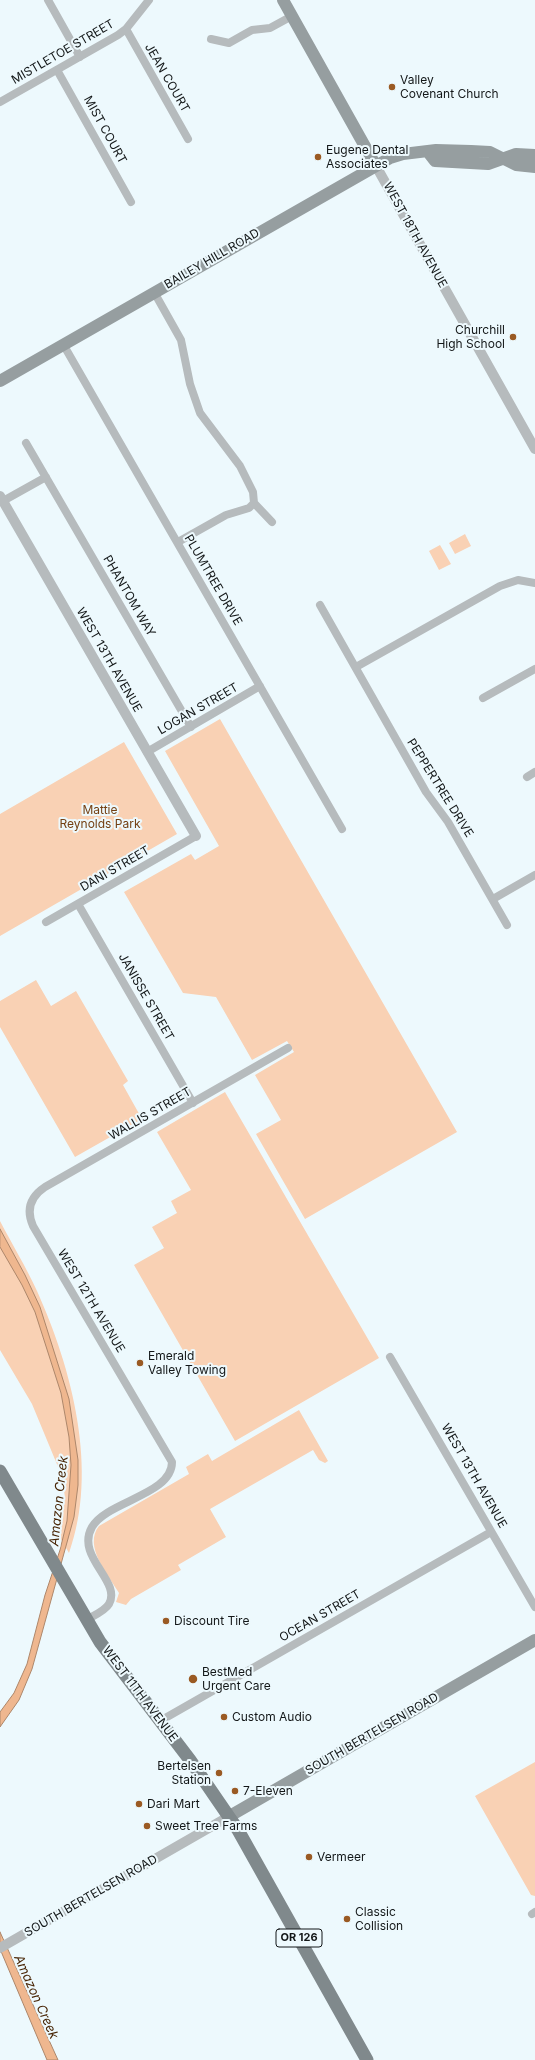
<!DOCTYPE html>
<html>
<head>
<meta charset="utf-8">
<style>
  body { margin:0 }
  canvas { display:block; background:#edf9fd }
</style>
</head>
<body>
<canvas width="535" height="2060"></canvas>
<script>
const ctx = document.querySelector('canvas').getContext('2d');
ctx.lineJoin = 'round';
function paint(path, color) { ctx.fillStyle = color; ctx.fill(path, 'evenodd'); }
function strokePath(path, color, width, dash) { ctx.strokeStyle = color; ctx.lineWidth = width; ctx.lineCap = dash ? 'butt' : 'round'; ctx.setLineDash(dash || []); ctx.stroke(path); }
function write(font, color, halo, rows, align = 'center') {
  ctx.font = font + ' Inter,sans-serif'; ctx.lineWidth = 4; ctx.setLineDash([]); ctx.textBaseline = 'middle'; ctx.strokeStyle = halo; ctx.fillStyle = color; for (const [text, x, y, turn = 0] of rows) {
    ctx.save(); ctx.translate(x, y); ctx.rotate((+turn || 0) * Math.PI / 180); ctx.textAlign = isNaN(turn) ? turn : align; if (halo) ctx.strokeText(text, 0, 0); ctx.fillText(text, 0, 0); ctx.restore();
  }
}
paint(new Path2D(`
  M465,534L471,546L455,554L449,543Z
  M440,545L451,564L439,570L429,551Z
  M220,719L457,1132L305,1219L256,1134L281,1120L255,1075L294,1052L287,1041L252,1060L216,997L183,993L124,892L191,854L195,860L219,846L165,751Z
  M124,742L177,834L0,936V814Z
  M36,980L51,1006L76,991L128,1081L123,1085L142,1119L75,1157L0,1027V1001Z
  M225,1092L379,1358L235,1441L134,1265L164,1248L152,1227L177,1213L171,1201L191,1190L157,1132Z
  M0,1221C12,1244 26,1267 37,1291C72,1369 99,1470 69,1553L59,1536L65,1497L61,1474L32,1404L0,1350Z
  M299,1410L328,1461L325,1463L319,1460L313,1450L210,1509L226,1537L178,1565L181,1570L131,1599L126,1605L116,1602L119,1593C108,1575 83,1546 99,1526L189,1474L186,1467L208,1454L212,1461Z
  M535,1762V1896L531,1895L475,1796Z`), '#f9d1b4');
const water = new Path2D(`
  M0,1229L25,1275L40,1307L69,1399L78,1460V1485L74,1517L32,1669L19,1700L0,1727V1712L14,1693L27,1664L45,1595L60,1550L67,1521L71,1465L69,1437L61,1393L35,1312L22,1285L0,1247Z
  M0,1932L58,2060H47L0,1949Z`);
paint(water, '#efb78f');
strokePath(water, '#ad876b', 1);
strokePath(new Path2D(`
  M48,0L80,57
  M126,29L188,139
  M211,39L229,43L252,30L270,28L292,16
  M57,70L131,202
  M0,102L118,35L126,29L149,0
  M154,292L181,340L190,384L200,413L240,466L253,492L254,503L272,522
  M63,344L342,829
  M26,443L191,727
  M3,501L46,477
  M178,542L226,515L249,508L254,503
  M320,605L426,792L448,822L507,925
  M356,667L500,586L518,580L535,583
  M483,698L535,669
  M147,752L260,686
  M527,777L535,772
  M493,899L535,875
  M78,904L193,1103
  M46,922L196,836
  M390,1357L535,1607
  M86,1620C93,1616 105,1611 109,1604C122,1581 75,1557 92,1527C107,1501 172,1495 172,1462L33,1226C26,1210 30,1197 45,1187L288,1048
  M160,1721L491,1532
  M532,1914L535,1912`), '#b6bbbd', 8);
strokePath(new Path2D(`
  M376,166L535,449
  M0,496L196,836
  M0,1948L228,1817`), '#b6bbbd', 10);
strokePath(new Path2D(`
  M283,0L376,166
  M428,152L435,161L488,164L516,154L535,155
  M0,381L390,158L403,154L436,150L471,151L490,152L516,165L535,167
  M228,1817L535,1640`), '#969ea0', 12);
strokePath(new Path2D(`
  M0,1471L100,1642L190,1760L238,1830L367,2060`), '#80898c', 13);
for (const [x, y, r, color] of [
  [392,87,4,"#9a5a23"],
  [318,157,4,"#9a5a23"],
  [513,337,4,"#9a5a23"],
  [140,1363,4,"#9a5a23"],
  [166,1621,4,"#9a5a23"],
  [193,1679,5,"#9a5a23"],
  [224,1717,4,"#9a5a23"],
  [219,1773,4,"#9a5a23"],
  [235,1791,4,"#9a5a23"],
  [139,1804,4,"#9a5a23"],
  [147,1826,4,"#9a5a23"],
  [309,1857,4,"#9a5a23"],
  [347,1919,4,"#9a5a23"]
]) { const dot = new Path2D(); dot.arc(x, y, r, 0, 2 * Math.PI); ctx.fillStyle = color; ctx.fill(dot); strokePath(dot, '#edf9fd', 1.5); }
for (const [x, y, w] of [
  [299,1938,46]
]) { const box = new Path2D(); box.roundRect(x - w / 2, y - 9, w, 18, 3); ctx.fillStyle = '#edf9fd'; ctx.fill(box); strokePath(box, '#131718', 1); }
write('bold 11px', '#131718', null, [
  ["OR 126",299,1938]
]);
write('12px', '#131718', '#edf9fd', [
  ["MISTLETOE STREET",63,52,-30],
  ["JEAN COURT",167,78,60],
  ["MIST COURT",105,130,61],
  ["WEST 18TH AVENUE",415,235,61],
  ["BAILEY HILL ROAD",212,259,-30],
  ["PLUMTREE DRIVE",213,580,60],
  ["PHANTOM WAY",129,596,60],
  ["WEST 13TH AVENUE",109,660,60],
  ["LOGAN STREET",198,709,-30],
  ["PEPPERTREE DRIVE",440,788,58],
  ["DANI STREET",115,869,-30],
  ["JANISSE STREET",146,997,60],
  ["WALLIS STREET",150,1114,-30],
  ["WEST 12TH AVENUE",91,1301,59],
  ["WEST 13TH AVENUE",474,1476,60],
  ["OCEAN STREET",320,1616,-30],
  ["WEST 11TH AVENUE",140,1694,53],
  ["SOUTH BERTELSEN ROAD",372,1734,-30],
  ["SOUTH BERTELSEN ROAD",91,1896,-30]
]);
write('12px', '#131718', '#edf9fd', [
  ["Valley",400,80],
  ["Covenant Church",400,94],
  ["Eugene Dental",326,150],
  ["Associates",326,164],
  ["Churchill",505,330,"right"],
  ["High School",505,344,"right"],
  ["Emerald",148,1356],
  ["Valley Towing",148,1370],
  ["Discount Tire",174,1621],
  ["BestMed",202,1672],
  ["Urgent Care",202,1686],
  ["Custom Audio",232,1717],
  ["Bertelsen",211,1766,"right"],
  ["Station",211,1780,"right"],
  ["7-Eleven",243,1791],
  ["Dari Mart",147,1804],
  ["Sweet Tree Farms",155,1826],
  ["Vermeer",317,1857],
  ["Classic",355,1912],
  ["Collision",355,1926]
], 'left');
write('12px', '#744013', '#edf9fd', [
  ["Mattie",100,810],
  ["Reynolds Park",100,824]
]);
write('italic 13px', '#482505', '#edf9fd', [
  ["Amazon Creek",59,1501,-84],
  ["Amazon Creek",36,1997,66]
]);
</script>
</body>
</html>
